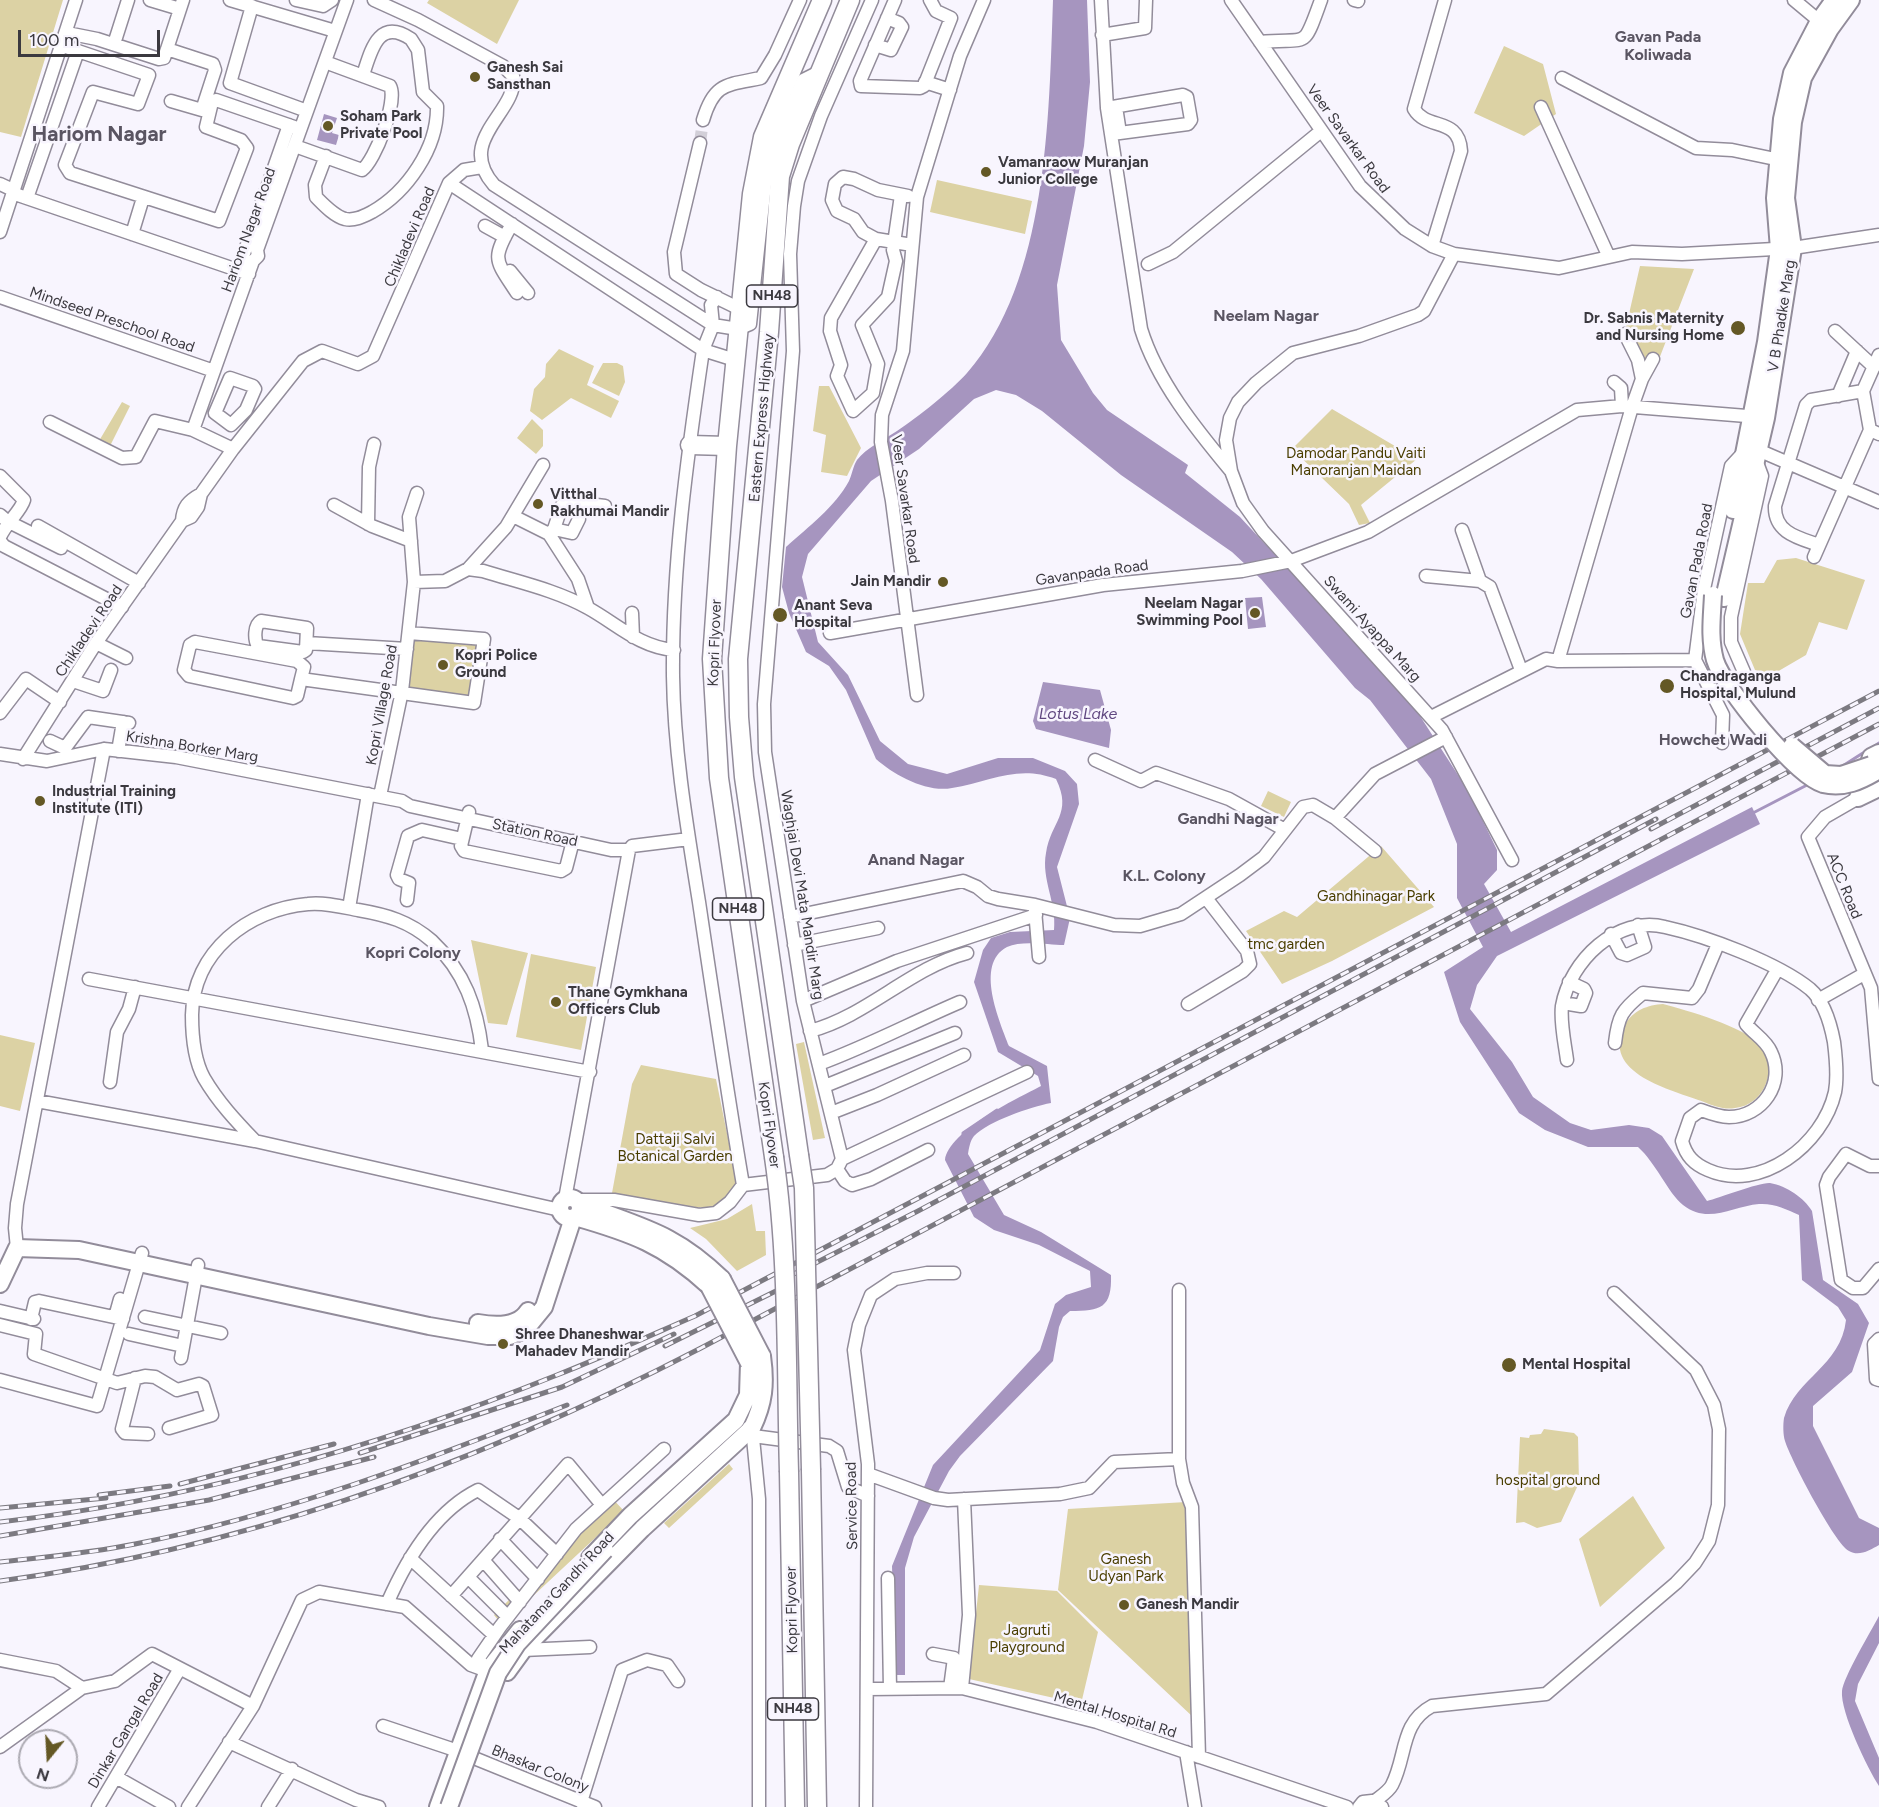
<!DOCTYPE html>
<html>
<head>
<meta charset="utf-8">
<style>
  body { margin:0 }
  #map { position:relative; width:1879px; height:1807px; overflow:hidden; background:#f8f5fe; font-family:Figtree,sans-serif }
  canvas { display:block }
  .north { position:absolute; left:18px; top:1729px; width:60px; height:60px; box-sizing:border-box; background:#f8f5fe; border:2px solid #acaab2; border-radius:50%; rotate:198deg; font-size:16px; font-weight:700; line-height:24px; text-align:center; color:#3b393f }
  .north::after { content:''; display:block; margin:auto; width:21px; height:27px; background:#645825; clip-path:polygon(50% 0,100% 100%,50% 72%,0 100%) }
  .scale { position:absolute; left:18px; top:30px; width:142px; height:27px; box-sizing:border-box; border:3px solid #3b393f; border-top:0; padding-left:8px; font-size:18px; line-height:21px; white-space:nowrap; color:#3b393f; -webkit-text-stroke:4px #f8f5fe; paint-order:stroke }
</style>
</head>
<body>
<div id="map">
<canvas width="1879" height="1807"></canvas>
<div class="north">N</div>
<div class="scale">100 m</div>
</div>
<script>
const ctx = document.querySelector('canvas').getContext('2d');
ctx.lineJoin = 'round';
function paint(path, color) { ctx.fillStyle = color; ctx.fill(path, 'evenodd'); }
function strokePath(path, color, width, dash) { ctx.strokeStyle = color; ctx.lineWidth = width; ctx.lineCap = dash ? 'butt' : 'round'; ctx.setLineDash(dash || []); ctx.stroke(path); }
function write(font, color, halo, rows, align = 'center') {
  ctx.font = font + ' Figtree,sans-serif'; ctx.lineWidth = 5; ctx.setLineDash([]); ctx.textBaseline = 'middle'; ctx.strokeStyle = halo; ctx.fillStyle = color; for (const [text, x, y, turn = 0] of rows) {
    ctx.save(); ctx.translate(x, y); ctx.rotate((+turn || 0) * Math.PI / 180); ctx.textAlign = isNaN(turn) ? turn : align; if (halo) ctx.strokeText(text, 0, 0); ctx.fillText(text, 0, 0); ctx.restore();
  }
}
paint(new Path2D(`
  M0,0H63L21,137L0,132Z
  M429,0H519L497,44L427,3Z
  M1504,46L1543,64L1556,114L1524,136L1474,113Z
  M937,180L1032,201L1025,234L930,212Z
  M1640,266L1694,269L1654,372L1626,327Z
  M559,349L594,366L587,385L619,401L611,418L571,398L542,420L530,411L534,389L545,377L546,364Z
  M603,363H617L623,366L625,382L619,396L592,383Z
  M819,386H829L861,448L847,476L821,472L826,435L813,431Z
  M122,402L130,406L110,446L99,441Z
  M1332,409L1417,459L1361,505L1370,523L1359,525L1349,504L1292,449Z
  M532,419L543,430V446L536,454L517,438Z
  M1796,558L1865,580L1847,630L1819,622L1806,655L1770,676L1755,670L1740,634L1748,583H1764L1777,560Z
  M414,636L479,642L471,697L407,687Z
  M1268,791L1291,802L1284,817L1261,806Z
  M1381,846L1434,907L1332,961L1282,984L1246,931L1284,911L1297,917Z
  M471,940L528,953L507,1025L488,1023Z
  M531,954L596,967L581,1050L516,1037Z
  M1663,1004C1686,1010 1745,1027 1760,1045C1779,1068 1765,1105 1735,1108C1724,1110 1714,1106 1704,1102C1673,1090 1599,1074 1625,1025C1633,1010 1648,1005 1663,1004Z
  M0,1035L35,1043L20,1111L0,1106Z
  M804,1042L825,1138L813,1140L796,1044Z
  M641,1065L716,1079L737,1183C730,1191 724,1201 714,1206C699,1212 631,1196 612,1193L632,1084Z
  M752,1204L756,1231H765L766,1255L737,1271L706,1239L690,1228L727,1219Z
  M1544,1429L1574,1433L1578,1437L1579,1483L1561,1522L1537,1528L1524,1522L1516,1523L1520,1437L1529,1438L1530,1435L1541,1434Z
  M729,1464L733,1469L669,1528L664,1523Z
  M1633,1496L1665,1548L1600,1607L1579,1539Z
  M611,1497L624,1511L502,1625L494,1615Z
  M1186,1502L1193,1717L1058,1590L1068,1509Z
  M979,1585L1057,1591L1098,1632L1081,1704L969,1679Z`), '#dcd2a4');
paint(new Path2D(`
  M1053,0H1087L1090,82L1084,146L1057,285L1061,340L1093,393L1107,410L1188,465L1185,473L1240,517L1390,679L1420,716L1469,792L1497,850V870L1484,884L1511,932L1752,807L1760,824L1497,956L1477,985L1470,1009L1512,1062L1533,1097L1570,1123L1591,1130L1629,1125L1649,1128L1662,1136L1707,1201C1719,1198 1760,1182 1770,1183C1787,1186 1804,1198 1812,1211L1823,1280L1858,1304L1869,1323L1852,1372L1813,1406V1426L1859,1518L1879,1528V1545C1870,1550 1859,1557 1849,1551C1835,1544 1790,1458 1785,1441C1783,1435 1783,1424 1784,1418C1796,1378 1841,1366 1846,1320L1838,1307L1802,1280L1799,1215C1786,1209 1774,1203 1759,1204C1733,1206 1708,1225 1683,1205C1668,1193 1656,1163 1638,1147H1588L1545,1130L1519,1113L1460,1022L1444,972L1483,947L1457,898V844L1431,779L1370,700L1355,688L1261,579L1232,552L1121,475L1042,411L1016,395L996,390L974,399L919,449L871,481L808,554L802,577L818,642L848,675L880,741L908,764L947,774L998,758H1033L1065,771L1077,784L1079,804L1057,867L1070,918L1064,945C1048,945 1022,940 1007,947C974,964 1000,1022 1009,1046L1047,1066L1051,1103C1030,1107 989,1121 974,1136C970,1141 969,1148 968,1154L1004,1215L1041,1232L1111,1275C1112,1308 1101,1311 1070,1311L1063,1317L1059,1327L1053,1361L960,1456L949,1471L914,1537L905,1568V1675H895L892,1566L933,1465L1040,1350L1055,1304L1066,1295L1091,1287L1090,1271L1039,1245L994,1230L974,1217L945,1160C949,1131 1016,1099 1041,1086L1038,1076L998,1052L974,982L983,950L991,938L1010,932L1054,930C1057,903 1041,879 1046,853C1051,821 1073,814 1056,779C1018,764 989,782 952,788C927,793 894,775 876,759L846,690L829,666L806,652L789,613L782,587L786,547C808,527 835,507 849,481C852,475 853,466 857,460C866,448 885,439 897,431C918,417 951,391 967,373C1048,281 1049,116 1053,0Z
  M324,114L337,118L332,133L339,135L336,145L317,140Z
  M1262,597L1266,627L1248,629L1245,598Z
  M1043,682L1100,690L1111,730L1109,748L1036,729L1033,721Z
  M1879,1616V1643L1858,1684L1855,1701L1879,1758V1786C1868,1769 1840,1712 1842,1691C1843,1678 1871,1631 1879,1616Z`), '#a695bf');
strokePath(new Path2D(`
  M1872,748L1879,743
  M1841,767L1866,751
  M1751,814L1809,784
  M963,1136V1133L997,1110`), '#a695bf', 3);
strokePath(new Path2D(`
  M700,143L703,120`), '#d2cfd8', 12, [12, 6]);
const minor = new Path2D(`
  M150,0L180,9
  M230,0L335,31
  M296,0L323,6L332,0
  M374,0L418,20L503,66L513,76C519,112 454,139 494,185L713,325L738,329L750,324L766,175L777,139L803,80L819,72
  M895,0L860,81L861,86L920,88L924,86L951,18L936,11L930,0
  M1101,0L1107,108L1141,329C1157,381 1196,429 1230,470
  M1231,0L1360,186L1405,229L1432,246L1454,254L1559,268L1632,252L1682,254L1793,248L1879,235
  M1354,0L1358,1
  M1794,0L1824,25
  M252,6L230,83L307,111
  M67,33L97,39L159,59L164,58L167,49
  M1102,35L1145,28L1146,0
  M1260,42C1310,37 1302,52 1321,0
  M114,44L128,0
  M875,45L891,50L902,27L899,23L887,18
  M63,46L149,75L138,104L93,92L65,165L70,173L219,221L247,148L241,140L206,127L212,102L216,100L300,129
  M1562,78L1696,148L1732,150L1785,161
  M925,82L950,90
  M171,101L202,110L215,70L213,64L167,49L183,0
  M1116,107L1120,133
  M1541,107L1608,255
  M1107,108L1183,95L1187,97L1191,120L1188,124L1112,134
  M703,120C714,83 726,85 761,78L775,55L800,0
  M700,143L674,252L676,274L701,290L740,309
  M295,146L362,170C375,161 398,101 390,86L325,62
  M326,156L315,185L316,197C324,205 334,216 345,219C355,221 364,216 372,212C407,192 438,148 437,106L423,92L418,50L411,39C378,17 371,51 363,75
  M449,183L703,350L735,360
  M0,184L13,190
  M12,193L249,274
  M908,196L878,190L854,179L843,177L835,184L832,200L837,211L854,219L863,232L876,239L912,245
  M27,198L78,51
  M512,224C491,260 495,259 517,293
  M485,226L505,237
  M0,232L76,0
  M132,234L143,198
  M876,239L831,318L830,331L841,365L837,376L853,411L873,393L878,364L862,325L888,297L896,261L893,250L901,195
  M1432,246L1461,151C1459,116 1427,131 1414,109L1445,0
  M1454,254L1424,311L1418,315L1359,336L1293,353L1256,383L1238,402L1230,418L1226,440L1231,471L1243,503L1263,531L1442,730L1512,860
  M241,262L289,125
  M1148,264L1173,252L1321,131
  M510,271L528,293
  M0,297L214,371
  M1835,331L1874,367
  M1625,334L1638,360L1642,379
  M230,378L253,386L255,389L246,410L231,425L215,413Z
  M1614,382L1621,388L1622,406
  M1838,396L1857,351
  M50,422L122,458L136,457L155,421L193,430
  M1870,430L1863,391L1879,355
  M233,449L193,430L253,261L258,256L257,250L347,0
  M1758,450L1879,502
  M0,476L24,500C21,511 6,523 0,537
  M572,502L605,506
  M334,505L372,526L411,541
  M0,515L7,521L61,548
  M513,516L549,534L578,579L588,608
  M182,521C183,507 188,501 201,494
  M368,524L369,467L374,444
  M38,526L139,583
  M1462,530L1480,581L1490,587L1521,670
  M549,534L554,529L562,505L579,510V519L572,533L554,529
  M0,541L4,546L122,607
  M1819,545C1799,538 1774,533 1775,506L1806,405L1811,400L1863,391
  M1814,557L1870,430L1879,434
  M468,569L506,527L543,465
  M1426,576L1480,581
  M414,582L445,581L468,569L483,571C518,582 556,590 588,608C617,624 639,647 674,650
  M632,613L633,637
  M261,621L307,628L306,650L303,652L258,646C254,640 254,625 261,621Z
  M830,633L1103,585L1242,571L1291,561L1368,532L1577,410L1622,406L1759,417
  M96,643L126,658
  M307,643L407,649
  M1558,661L1632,407L1642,379L1653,359
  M301,679L297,696L293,698L189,676L184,670L190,645L195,642L297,661L304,667L301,679L474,703L484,639L409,633
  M73,681L103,691L111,670
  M1711,692L1736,681L1744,672L1731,642V617L1762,476L1756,460
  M917,695L892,501L881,442L882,415L903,351L917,197L960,56L984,0
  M0,713L26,679L60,702
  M1431,717L1546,659L1558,661L1695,660
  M50,741L65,748L88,717L129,723
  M1722,743L1723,715L1695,660L1704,589L1731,466L1743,453
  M118,751L123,722
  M0,754L47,761L104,749L176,757L402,801L410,806L611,850H629L632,846L689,839
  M23,759L96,643L182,521L191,517L198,507L201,494L233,449L303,361L322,351L358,364L373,356L449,183L464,170L482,167
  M1095,760L1141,781L1156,773L1229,799L1285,830
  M380,796L402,691L414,582L409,517L417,493
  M1858,798L1825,817L1808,837L1871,988L1879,1079
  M469,812L461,846L464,851L561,871L566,868L573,841
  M1335,818L1375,851
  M407,900L409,883L399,879L397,875L408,836L422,830L462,839
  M349,908L368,794
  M1035,910L1039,957
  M790,917L963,881L977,887L988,896L998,899L1035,905L1114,925L1140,926L1181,914L1240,875L1264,857L1303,807L1313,805L1335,818L1375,774L1446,737
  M1611,934L1621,953L1627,955L1645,947L1638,925
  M794,945L878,928
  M89,979L590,1072
  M1818,1000L1864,974
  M803,1001L897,961L1036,915
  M1563,1003L1581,1006L1586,993L1584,989L1569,982
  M1188,1004L1243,971L1250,964L1247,951L1206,898
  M810,1031C867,1016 910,968 967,953
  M1615,1043C1618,1016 1622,1010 1643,993L1692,998L1699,989L1718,944
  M1567,1060C1565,1044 1560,1023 1562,1006C1570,961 1617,915 1665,927C1706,936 1778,963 1810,989C1824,1001 1831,1026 1834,1042C1836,1058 1838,1076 1835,1092C1823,1145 1760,1193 1708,1170C1694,1164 1686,1156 1682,1141L1690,1118L1701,1110C1709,1113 1720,1117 1729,1117C1762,1117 1786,1083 1771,1052C1766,1040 1754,1034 1746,1024L1777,970
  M819,1064C866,1047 913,1022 960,1002
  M110,1082L117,1032L129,1009L135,987
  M825,1086L955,1033
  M37,1101L255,1141L560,1210
  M831,1113L877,1095L964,1055
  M255,1141C236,1121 218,1102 204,1078C194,1060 192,1035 192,1015C193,952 248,909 308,904C324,902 343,907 358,910C387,915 409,921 432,941C465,972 477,1008 482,1050
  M842,1159L1027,1072
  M1879,1166H1870L1846,1154L1829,1177L1826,1185L1841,1280L1853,1288H1863L1879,1269
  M837,1169L845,1181L852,1185L871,1179L928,1150
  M743,1185L827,1175L837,1169L842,1159L803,1001L765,752L764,704L793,351L790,254L794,206L798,181L821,116L872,0
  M565,1199L629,850
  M578,1200H614L699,1215L716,1213L730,1202L743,1185C727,1091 713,996 699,902C687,827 674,751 673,676C672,567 687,458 703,350L713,325L711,305L717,297
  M17,1248L15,1228L17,1204L104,749
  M1179,1290V1459L1183,1483L1192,1507L1199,1757
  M0,1311L34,1319
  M115,1317L120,1299
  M145,1317L221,1333
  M31,1319L35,1302L39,1301L123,1319
  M0,1325L36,1334L34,1354L117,1383L145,1376L155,1377L177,1390L199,1384L203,1386L212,1415L169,1428
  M129,1334L183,1346
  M1879,1339L1874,1344L1876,1379L1879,1380
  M181,1358L198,1265
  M135,1378L122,1429L125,1433L148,1434
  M0,1380L97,1406L142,1253
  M749,1427L752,1428L759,1499V1807
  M753,1436L829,1446L837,1451L848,1487L868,1496
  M868,1474L934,1498L948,1500L1060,1494L1089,1488L1114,1462L1179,1459
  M500,1539L538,1579
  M410,1558L494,1635
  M483,1560L520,1602
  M468,1577L508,1617
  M888,1578L890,1689
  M451,1596L568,1464L602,1505
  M387,1604C406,1560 434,1512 478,1490L519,1518L557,1554
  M523,1650L590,1647
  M933,1654L954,1658L950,1688
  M0,1660L56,1671L82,1688
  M487,1669L478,1659L500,1627L576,1529L664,1449
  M962,1688L969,1615L964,1499
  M867,1689L962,1688L1097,1722L1347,1807
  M383,1726L458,1751
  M229,1742L356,1800L379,1807
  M0,1747L82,1688L115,1681L152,1654L253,1706
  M1186,1752L1195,1807
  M474,1758L595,1807
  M116,1777L169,1807
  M1375,1801C1380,1797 1389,1791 1392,1785C1407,1756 1400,1723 1432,1706L1546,1694L1676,1583L1695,1563L1709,1541L1718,1505L1719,1429L1714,1405L1696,1370L1614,1293
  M581,1802L622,1670L647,1660L667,1665L678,1681
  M98,1807L179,1670
  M188,1807L253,1706L302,1600L319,1592L405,1607L471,1665L493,1673
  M268,1807L292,1769
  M866,1807L868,1464L854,1350L859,1325L871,1295L895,1279L927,1273H954
  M1359,1807L1363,1802L1372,1801L1382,1807`);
const major = new Path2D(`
  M1733,510L1766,342L1779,249L1775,198L1782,119L1792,73L1819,21L1834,0
  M1724,598L1766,418L1793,248L1786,198L1793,122L1803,78L1830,29L1851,0
  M1858,798L1871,757L1879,753
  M1858,798L1879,788
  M560 1208a10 10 0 1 1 20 0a10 10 0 1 1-20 0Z
  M579,1203C639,1227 673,1231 722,1279
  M575,1217C631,1233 665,1245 709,1286
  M17,1248L79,1250L429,1326L488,1336H510L526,1329L544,1307L573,1218
  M0,1284L17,1248
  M478,1323C495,1326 518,1327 528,1311
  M590,1558L630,1516L736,1420L748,1395L749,1363
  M507,1672L523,1650L642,1529L752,1428C764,1403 766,1384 762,1356
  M438,1807L488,1670L520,1630`);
const highway = new Path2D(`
  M690,445L727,446
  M799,1155L744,777L739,717L738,659L769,332L780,176L790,144L850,0
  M774,1157L719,778L712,659L727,446L752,194L763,137L822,0
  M811,1470L817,1807
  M789,1472L795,1807`);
strokePath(minor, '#928c9a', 15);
strokePath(major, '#928c9a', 20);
strokePath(highway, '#928c9a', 21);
strokePath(minor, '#fff', 12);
strokePath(major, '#fff', 16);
strokePath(highway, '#fff', 18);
const rail = new Path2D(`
  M1651,829L1879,708
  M778,1282L918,1211L1656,819
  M665,1346L792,1283
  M360,1453L562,1387L674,1334
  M180,1484L334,1444
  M99,1495L170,1486
  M0,1508L106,1498
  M0,1522C192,1500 378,1447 557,1375C603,1357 649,1336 695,1316L1879,691
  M0,1536L209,1500L374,1457
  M0,1562C45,1557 91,1553 135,1544C283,1515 427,1460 567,1405
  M0,1581C247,1548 480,1463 701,1348L1879,724`);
strokePath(rail, '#7c7a81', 5);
strokePath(rail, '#f8f5fe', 3, [9]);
const majorBridge = new Path2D(`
  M1713,595C1712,617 1709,638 1715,660C1723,687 1796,776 1823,784C1844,789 1861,781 1879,770
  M1792,746L1825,774L1841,775L1871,765
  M722,1279L762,1356
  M709,1286L749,1363
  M449,1807L498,1673L517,1644L605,1550`);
const highwayBridge = new Path2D(`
  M799,1155L804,1188L811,1470
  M774,1157C789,1260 786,1368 789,1472`);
strokePath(majorBridge, '#928c9a', 20, []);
strokePath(highwayBridge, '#928c9a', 21, []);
strokePath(majorBridge, '#fff', 16);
strokePath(highwayBridge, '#fff', 18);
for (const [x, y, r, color] of [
  [475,77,6,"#645825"],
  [328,126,6,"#645825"],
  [986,172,6,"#645825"],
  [1738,328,8,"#645825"],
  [538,504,6,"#645825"],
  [943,582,6,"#645825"],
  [1255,613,6,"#645825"],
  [780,615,8,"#645825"],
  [443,665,6,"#645825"],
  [1667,686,8,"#645825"],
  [40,801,6,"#645825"],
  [556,1002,6,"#645825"],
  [503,1344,6,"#645825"],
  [1509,1365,8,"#645825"],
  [1124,1605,6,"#645825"]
]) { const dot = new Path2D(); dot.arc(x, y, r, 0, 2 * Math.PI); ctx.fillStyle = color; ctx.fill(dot); strokePath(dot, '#f8f5fe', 2); }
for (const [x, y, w] of [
  [772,296,51],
  [738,909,51],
  [793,1709,51]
]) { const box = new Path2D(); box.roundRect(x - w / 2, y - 11, w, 22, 4.5); ctx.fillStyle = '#f8f5fe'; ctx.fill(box); strokePath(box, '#3b393f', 1.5); }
write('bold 14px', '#3b393f', null, [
  ["NH48",772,296],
  ["NH48",738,909],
  ["NH48",793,1709]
]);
write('bold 15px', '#3b393f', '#f8f5fe', [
  ["Ganesh Sai",487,68],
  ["Sansthan",487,85],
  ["Soham Park",340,117],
  ["Private Pool",340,134],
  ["Vamanraow Muranjan",998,163],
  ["Junior College",998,180],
  ["Dr. Sabnis Maternity",1724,319,"right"],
  ["and Nursing Home",1724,336,"right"],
  ["Vitthal",550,495],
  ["Rakhumai Mandir",550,512],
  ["Jain Mandir",931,582,"right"],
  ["Neelam Nagar",1243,604,"right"],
  ["Swimming Pool",1243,621,"right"],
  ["Anant Seva",794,606],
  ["Hospital",794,623],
  ["Kopri Police",455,656],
  ["Ground",455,673],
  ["Chandraganga",1680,677],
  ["Hospital, Mulund",1680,694],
  ["Industrial Training",52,792],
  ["Institute (ITI)",52,809],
  ["Thane Gymkhana",568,993],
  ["Officers Club",568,1010],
  ["Shree Dhaneshwar",515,1335],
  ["Mahadev Mandir",515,1352],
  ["Mental Hospital",1522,1365],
  ["Ganesh Mandir",1136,1605]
], 'left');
write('15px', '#3b393f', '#f8f5fe', [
  ["Veer Savarkar Road",1348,139,54],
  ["Hariom Nagar Road",249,230,-70],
  ["Chikladevi Road",410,237,-67],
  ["V B Phadke Marg",1782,316,-81],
  ["Mindseed Preschool Road",112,320,19],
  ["Eastern Express Highway",762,418,-85],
  ["Veer Savarkar Road",905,499,82],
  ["Gavan Pada Road",1697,561,-79],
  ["Gavanpada Road",1092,573,-8],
  ["Swami Ayappa Marg",1372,629,48],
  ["Chikladevi Road",89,631,-56],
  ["Kopri Flyover",715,643,-88],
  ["Kopri Village Road",382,705,-80],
  ["Krishna Borker Marg",192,747,9],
  ["Station Road",535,833,12],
  ["ACC Road",1844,886,68],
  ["Waghjai Devi Mata Mandir Marg",802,895,81],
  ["Kopri Flyover",769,1125,82],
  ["Service Road",852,1506,-91],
  ["Mahatama Gandhi Road",557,1593,-47],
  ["Kopri Flyover",792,1610,-91],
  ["Mental Hospital Rd",1115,1715,17],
  ["Dinkar Gangal Road",126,1731,-59],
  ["Bhaskar Colony",540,1769,22]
]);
write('15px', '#4a3e00', '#f8f5fe', [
  ["Damodar Pandu Vaiti",1356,454],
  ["Manoranjan Maidan",1356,471],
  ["Gandhinagar Park",1376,897],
  ["tmc garden",1286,945],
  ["Dattaji Salvi",675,1140],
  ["Botanical Garden",675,1157],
  ["hospital ground",1548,1481],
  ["Ganesh",1126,1560],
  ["Udyan Park",1126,1577],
  ["Jagruti",1027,1631],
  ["Playground",1027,1648]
]);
write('bold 16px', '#5a5562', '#f8f5fe', [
  ["Gavan Pada",1658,37],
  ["Koliwada",1658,55],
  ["Neelam Nagar",1266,316],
  ["Howchet Wadi",1713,740],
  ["Gandhi Nagar",1228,819],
  ["Anand Nagar",916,860],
  ["K.L. Colony",1164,876],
  ["Kopri Colony",413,953]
]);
write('italic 16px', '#604780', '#f8f5fe', [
  ["Lotus Lake",1078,714]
]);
write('bold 21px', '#5a5562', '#f8f5fe', [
  ["Hariom Nagar",99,135]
]);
</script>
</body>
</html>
